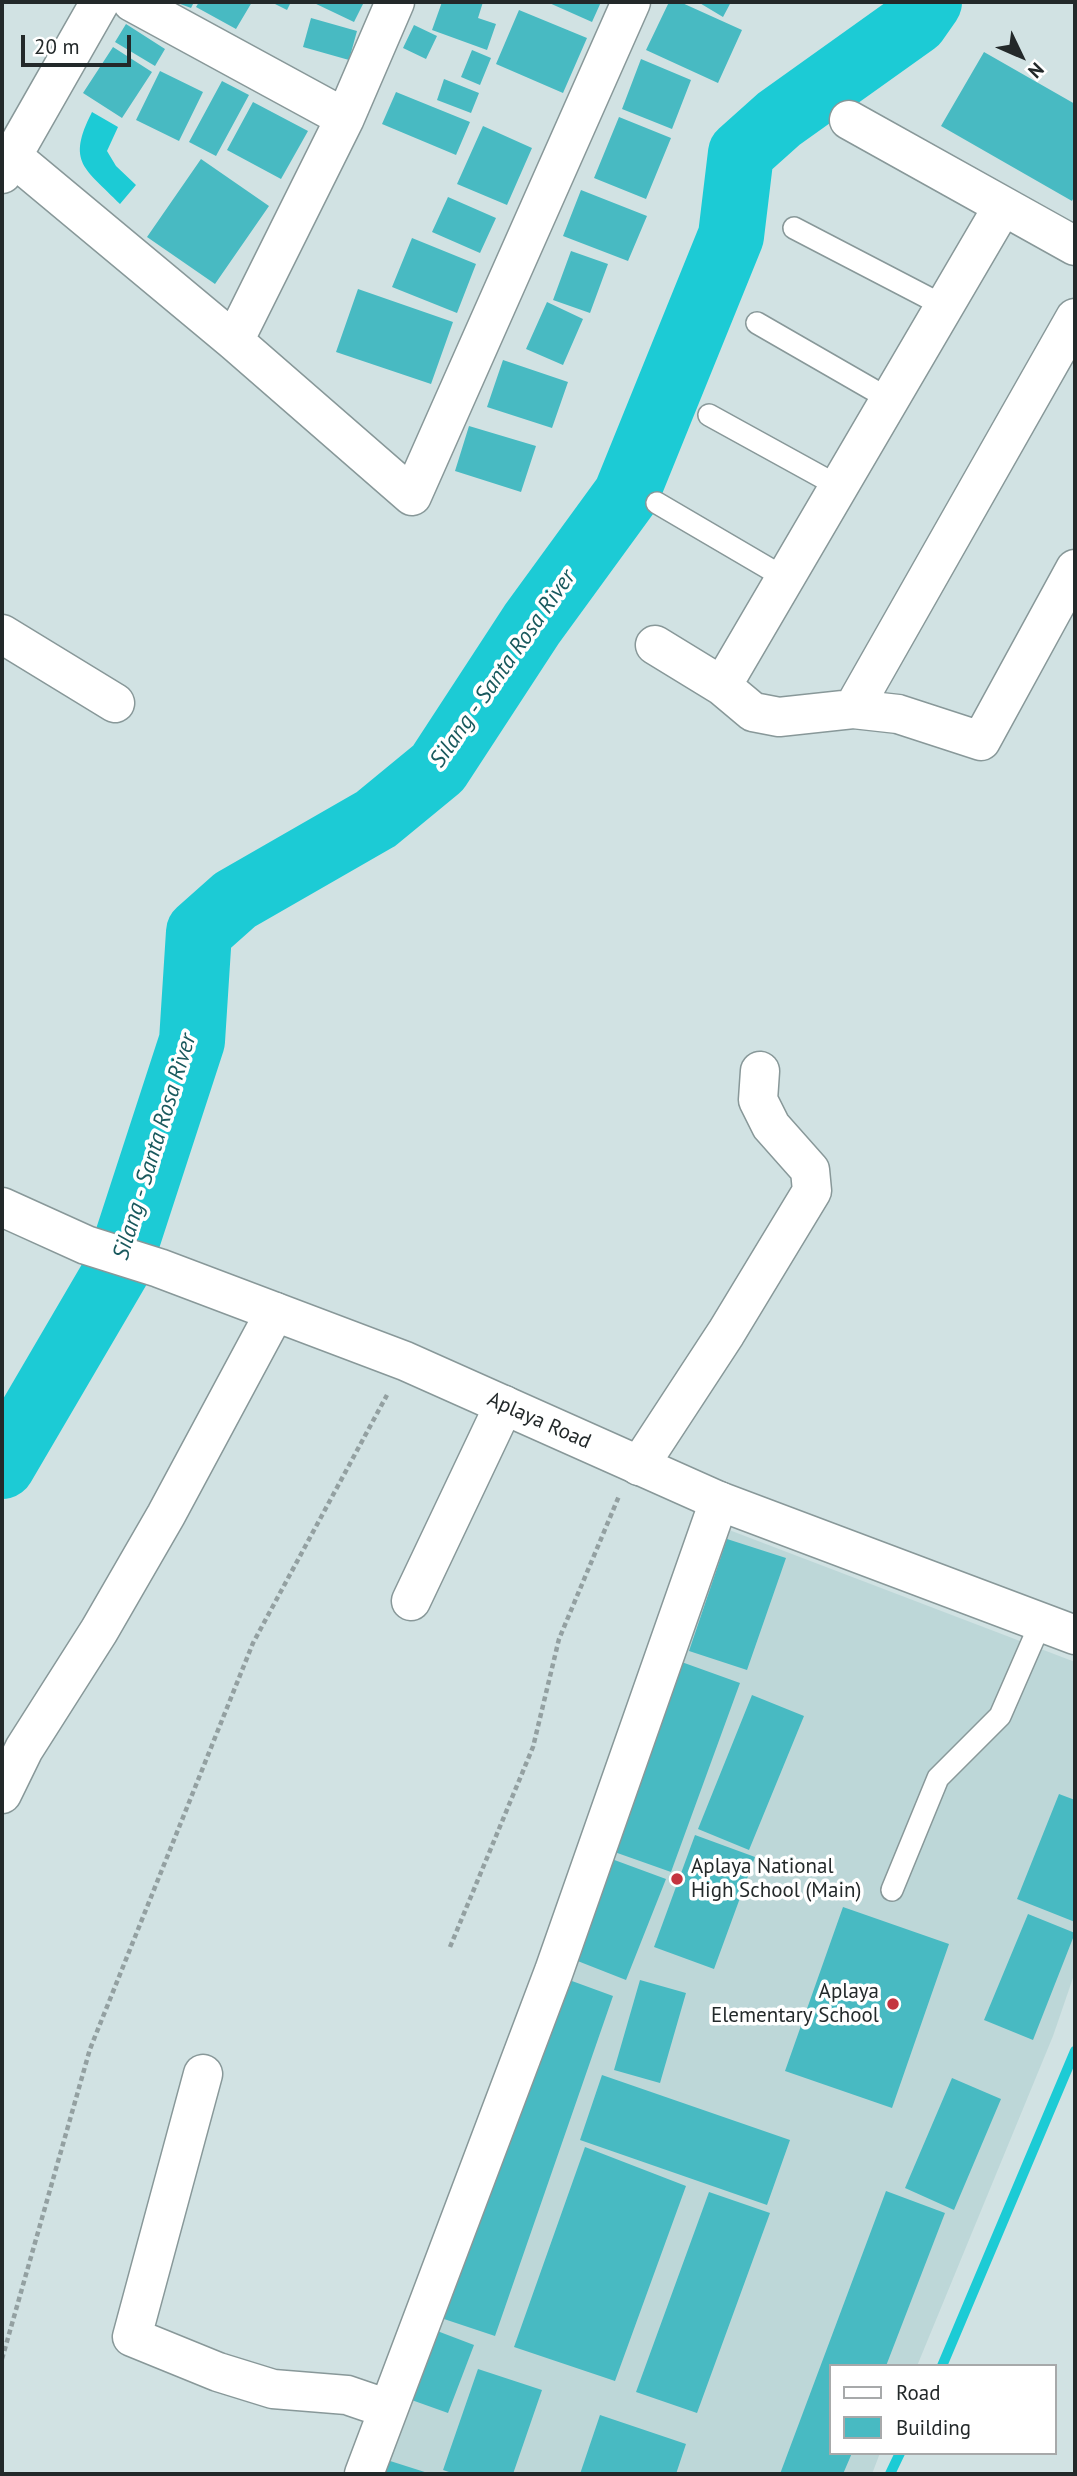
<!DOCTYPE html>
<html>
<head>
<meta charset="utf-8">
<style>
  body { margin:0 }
  #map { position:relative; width:1077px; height:2476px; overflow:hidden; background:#d1e2e3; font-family:"PT Sans",sans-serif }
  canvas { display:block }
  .frame { position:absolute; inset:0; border:4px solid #23292a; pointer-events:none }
  .legend { position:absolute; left:829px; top:2364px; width:228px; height:91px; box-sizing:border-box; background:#fff; border:2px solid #a7a9aa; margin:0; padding:9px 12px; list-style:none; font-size:21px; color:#23292a }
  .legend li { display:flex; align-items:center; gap:14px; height:35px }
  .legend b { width:35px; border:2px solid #a7a9aa }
  .north { position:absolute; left:986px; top:21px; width:70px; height:70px; -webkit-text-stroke:5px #fff; paint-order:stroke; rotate:134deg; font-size:19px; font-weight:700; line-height:28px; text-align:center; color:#23292a }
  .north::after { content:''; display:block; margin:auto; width:24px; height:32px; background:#23292a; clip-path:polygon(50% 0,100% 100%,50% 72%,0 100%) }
  .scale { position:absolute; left:21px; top:35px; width:110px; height:32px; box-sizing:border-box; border:4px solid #23292a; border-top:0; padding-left:9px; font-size:21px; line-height:24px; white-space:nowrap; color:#23292a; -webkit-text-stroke:5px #fff; paint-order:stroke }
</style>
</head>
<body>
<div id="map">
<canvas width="1077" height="2476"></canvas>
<div class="frame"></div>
<ul class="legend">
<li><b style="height:9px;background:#fff"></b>Road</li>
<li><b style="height:19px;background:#48bac2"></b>Building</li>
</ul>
<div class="north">N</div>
<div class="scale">20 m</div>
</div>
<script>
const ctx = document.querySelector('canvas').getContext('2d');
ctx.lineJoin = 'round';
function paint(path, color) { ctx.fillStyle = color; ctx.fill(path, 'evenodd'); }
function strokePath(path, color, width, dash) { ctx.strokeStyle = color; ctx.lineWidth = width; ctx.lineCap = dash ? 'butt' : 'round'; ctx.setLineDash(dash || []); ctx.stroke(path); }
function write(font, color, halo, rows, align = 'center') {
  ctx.font = font + ' "PT Sans",sans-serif'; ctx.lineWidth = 7; ctx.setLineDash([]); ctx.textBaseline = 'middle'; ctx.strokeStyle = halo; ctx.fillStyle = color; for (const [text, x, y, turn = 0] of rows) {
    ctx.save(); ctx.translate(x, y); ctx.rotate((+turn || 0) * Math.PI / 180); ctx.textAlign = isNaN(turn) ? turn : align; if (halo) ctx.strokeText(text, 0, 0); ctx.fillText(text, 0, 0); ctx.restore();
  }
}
paint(new Path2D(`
  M716,1525L1075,1662V1972L1053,2036L917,2366H830V2453H880L872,2474H378Z`), '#bdd7d8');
paint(new Path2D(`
  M92,112L118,127L107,151L116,166L136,185L120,204C85,168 66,163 92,112Z`), '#1ccbd5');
strokePath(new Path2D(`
  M942,2366L1075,2051
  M890,2474L900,2453`), '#1ccbd5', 10);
strokePath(new Path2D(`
  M2,1466L118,1268L192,1041L199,932L235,900L376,819L438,768L532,624L626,495L731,236L741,153L779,119L915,22L929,2`), '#1ccbd5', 66);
paint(new Path2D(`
  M175,2H194L191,8Z
  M199,2H252L236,29L196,7Z
  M271,2H291L287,10Z
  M312,2H364L354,22Z
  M442,2H483L478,18L496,24L487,50L432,30Z
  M547,2H601L592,22Z
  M669,2H680L742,30L718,83L646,50Z
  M698,2H731L723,17Z
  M519,10L587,38L563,93L496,64Z
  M311,18L357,31L349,60L303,47Z
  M126,24L165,49L155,66L115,42Z
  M414,25L437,36L426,59L403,48Z
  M113,47L152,72L122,118L83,93Z
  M472,50L491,58L480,85L461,77Z
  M984,52L1075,104V195L1072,201L941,126Z
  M641,59L691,80L672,129L622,109Z
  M160,71L203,92L179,141L136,120Z
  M444,79L479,93L471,113L437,100Z
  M222,81L249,95L216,156L189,142Z
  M396,92L470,122L456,155L382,124Z
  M253,102L308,131L281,179L227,150Z
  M619,117L671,138L646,199L594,178Z
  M483,126L532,148L507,205L457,184Z
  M201,159L269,206L215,284L147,237Z
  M581,190L647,216L628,261L563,236Z
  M448,197L496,218L480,253L432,232Z
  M412,238L476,264L457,313L392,287Z
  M571,251L608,264L590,313L553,300Z
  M358,289L453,322L431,384L336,352Z
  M547,302L583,319L563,365L526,349Z
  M503,360L568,382L552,428L487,407Z
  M469,426L536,446L521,492L455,471Z
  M727,1539L786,1558L747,1670L689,1651Z
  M676,1660L740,1683L671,1872L606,1849Z
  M752,1695L804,1716L749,1850L698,1829Z
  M1059,1794L1075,1800V1922L1017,1899Z
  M695,1835L755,1857L714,1969L654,1947Z
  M609,1858L666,1879L626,1980L570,1958Z
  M843,1907L949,1944L892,2108L785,2071Z
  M1028,1914L1075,1933L1033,2040L984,2020Z
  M561,1977L613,1996L495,2336L444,2319Z
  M640,1980L686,1993L660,2083L614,2070Z
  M602,2075L790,2140L767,2205L580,2140Z
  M952,2078L1001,2099L954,2210L905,2188Z
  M585,2147L686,2186L615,2381L514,2347Z
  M886,2191L945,2213L886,2366H830V2453H852L843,2474H780Z
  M709,2192L770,2213L697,2413L636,2392Z
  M432,2329L474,2345L448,2413L406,2398Z
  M478,2369L542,2390L513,2474H455L443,2470Z
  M600,2415L686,2444L676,2474H580Z
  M387,2460L431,2474H382Z`), '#48bac2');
const service = new Path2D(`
  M794,228L944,306
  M757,323L889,399
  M709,415L838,486
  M657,503L785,578
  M892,1890L938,1778L1000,1716L1041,1622`);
const minor = new Path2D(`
  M132,2L345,118
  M849,120L1075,246
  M12,156L234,341L412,496L631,2
  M2,174L100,2
  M234,341L345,118L395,2
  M2,634L115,703
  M655,645L722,686L753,712L779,717L853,709L898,714L981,741L1075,569
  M722,686L1003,206
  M853,709L1075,318
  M639,1466L726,1333L812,1191L810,1170L771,1126L758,1100L760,1071
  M411,1601L504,1405
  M2,1794L24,1749L99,1631L166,1515L275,1312
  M203,2074L132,2337L218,2372L273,2389L347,2395L388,2409
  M364,2474L554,1971L719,1501`);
const tertiary = new Path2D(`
  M2,1207L86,1245L159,1268L405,1361L719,1501L1075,1635`);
strokePath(service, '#889899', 24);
strokePath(minor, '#889899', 41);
strokePath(tertiary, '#889899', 41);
strokePath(new Path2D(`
  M450,1947L533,1747L559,1639L619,1496
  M2,2359L90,2049L253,1643L387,1395`), '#93a0a1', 4.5, [5, 3.5]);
strokePath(service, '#fff', 21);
strokePath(minor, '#fff', 38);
strokePath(tertiary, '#fff', 38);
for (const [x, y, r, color] of [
  [677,1879,7,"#c43440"],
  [893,2004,7,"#c43440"]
]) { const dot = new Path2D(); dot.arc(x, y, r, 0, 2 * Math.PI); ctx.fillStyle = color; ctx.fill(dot); strokePath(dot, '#fff', 2.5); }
write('21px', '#23292a', '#fff', [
  ["Aplaya Road",539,1421,24]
]);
write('21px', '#23292a', '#fff', [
  ["Aplaya National",691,1867],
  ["High School (Main)",691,1891],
  ["Aplaya",879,1992,"right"],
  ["Elementary School",879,2016,"right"]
], 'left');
write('italic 23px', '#19595d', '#fff', [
  ["Silang - Santa Rosa River",503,669,-55],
  ["Silang - Santa Rosa River",155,1147,-73]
]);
</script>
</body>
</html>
